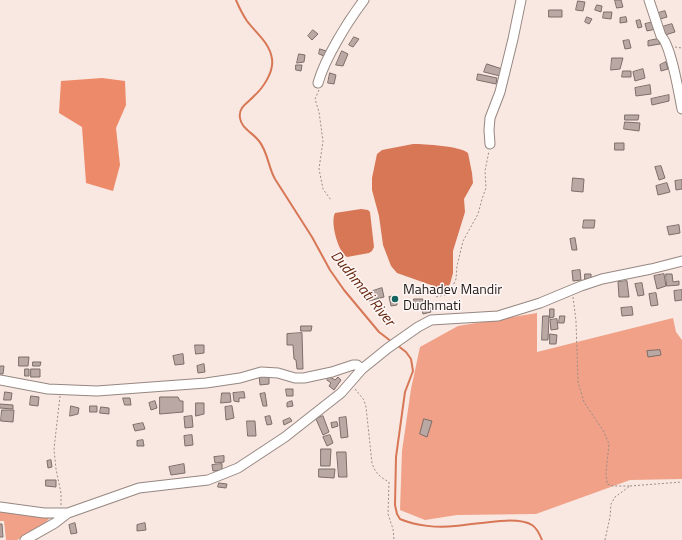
<!DOCTYPE html>
<html>
<head>
<meta charset="utf-8">
<style>
  body { margin:0 }
  canvas { display:block; background:#f9e7e1 }
</style>
</head>
<body>
<canvas width="682" height="540"></canvas>
<script>
const ctx = document.querySelector('canvas').getContext('2d');
ctx.lineJoin = 'round';
function paint(path, color) { ctx.fillStyle = color; ctx.fill(path, 'evenodd'); }
function strokePath(path, color, width, dash) { ctx.strokeStyle = color; ctx.lineWidth = width; ctx.lineCap = dash ? 'butt' : 'round'; ctx.setLineDash(dash || []); ctx.stroke(path); }
function write(font, color, halo, rows, align = 'center') {
  ctx.font = font + ' "Titillium Web",sans-serif'; ctx.lineWidth = 3; ctx.setLineDash([]); ctx.textBaseline = 'middle'; ctx.strokeStyle = halo; ctx.fillStyle = color; for (const [text, x, y, turn = 0] of rows) {
    ctx.save(); ctx.translate(x, y); ctx.rotate((+turn || 0) * Math.PI / 180); ctx.textAlign = isNaN(turn) ? turn : align; if (halo) ctx.strokeText(text, 0, 0); ctx.fillText(text, 0, 0); ctx.restore();
  }
}
paint(new Path2D(`
  M537,313V352L673,318L676,332L682,340V479L630,480L536,514L457,515L425,520L400,510L402,451L411,389L420,347L458,326Z
  M0,509L53,515L45,523L17,540H6L4,521H0Z`), '#f0a187');
paint(new Path2D(`
  M102,78L125,81L126,105L116,128L120,165L113,191L86,183L82,127L59,113L61,81Z`), '#ed8a69');
paint(new Path2D(`
  M413,144C425,144 460,146 468,153L472,173L473,183L464,199L465,212L453,251V273L450,284L445,290L397,273L391,266L383,245L379,216L372,190V178L377,154L382,150Z
  M361,209L368,210L370,212L374,247L372,251L369,253L347,257C338,252 330,222 335,213Z`), '#d77756');
strokePath(new Path2D(`
  M236,0C239,7 243,15 247,21C256,33 270,43 272,59C274,72 263,88 254,96C248,103 238,107 240,118C241,128 253,133 259,141C268,152 268,167 275,179L312,237L330,270L344,290L379,332L392,342
  M397,345L406,352L411,359L413,371L405,392L396,457L395,505L397,514L400,519C416,526 438,528 455,526C474,525 516,515 532,525C537,528 540,535 542,540`), '#d77756', 2);
const building = new Path2D(`
  M615,0H621L623,7L617,8Z
  M578,1L585,2L583,11L576,10Z
  M597,5L602,6L601,12L595,10Z
  M549,10H562V17H549Z
  M665,11L667,17L657,20L655,14Z
  M604,12H612L611,19L603,18Z
  M587,17L592,19L589,24L585,22Z
  M626,17L627,22L620,23V18Z
  M640,20L642,27L638,28L636,21Z
  M654,22L656,29L647,31L645,24Z
  M672,24L675,32L665,35L662,27Z
  M313,30L318,34L312,40L308,36Z
  M354,37L359,39L353,47L349,45Z
  M658,39L660,44L648,46V41Z
  M629,40L631,48L625,49L623,41Z
  M320,49L326,51L324,56L319,54Z
  M342,51L348,54L343,66L336,65Z
  M299,54L305,55L304,62L297,63Z
  M612,58H623L620,69L611,70Z
  M666,62L668,69L661,71L660,65Z
  M487,64L502,69L500,76L484,72Z
  M296,65H302L301,71L296,70Z
  M643,69L645,78L635,81L633,72Z
  M623,71H631V77H622Z
  M330,73L336,75L334,84L328,83Z
  M478,74L497,78L496,84L477,80Z
  M650,85L651,94L636,96L635,88Z
  M669,95V101L652,105L651,99Z
  M625,115H639L638,120H625Z
  M625,122L640,123L639,131L624,129Z
  M615,143H624V150H615Z
  M661,166L665,178L659,180L655,167Z
  M573,178L584,179L583,192L572,191Z
  M682,180V189L676,190L675,181Z
  M667,183L670,192L658,195L656,186Z
  M584,220H595L594,228H583Z
  M679,225L680,233L669,235L667,227Z
  M575,238L577,250H572L570,239Z
  M580,270L581,280L573,281L572,271Z
  M585,274H591V278L585,279Z
  M664,274L666,286L657,289L654,276Z
  M666,274H672L673,282L679,281V285L667,286Z
  M627,281L629,297H619L618,282Z
  M642,283L644,295L638,296L635,284Z
  M382,288L384,297L369,301L367,293Z
  M682,290V300L675,301L674,291Z
  M656,293L658,305L651,306L649,294Z
  M396,296L397,305L391,306L389,297Z
  M414,299H423V307H415Z
  M430,307L431,312L423,314L422,309Z
  M632,307L633,315L622,316L621,308Z
  M550,309H554V317L550,318Z
  M543,316H549L548,340H542Z
  M560,316H565L564,323H559Z
  M557,319L558,329L551,330L550,320Z
  M301,326H312L311,331H301Z
  M302,333L303,369H297L296,360L294,359L293,345H287V334Z
  M550,334L557,335L556,344H550Z
  M195,345H204V353L196,354Z
  M660,350L661,355L648,357L647,351Z
  M183,354L184,364L175,365L173,356Z
  M19,357H29L28,366H19Z
  M33,362H41L40,366H33Z
  M204,364L205,372L198,373L197,366Z
  M0,366H4L3,374H0Z
  M25,369H29V376H25Z
  M31,369H40V377H31Z
  M269,373V384L260,385L259,374Z
  M330,377L335,380L338,377L341,380L334,390L329,386L331,383L327,380Z
  M286,389H293V396H287Z
  M5,392L12,393L11,400H4Z
  M244,392L245,398H239V402L234,401L233,393Z
  M222,393H230L231,402L221,403Z
  M265,393L267,406H263L260,394Z
  M31,396L39,397L38,406L30,405Z
  M160,397H178L180,401H183V412L160,414Z
  M123,398H130L131,405H125Z
  M155,401L157,408L151,410L149,403Z
  M292,401L293,406L287,407V403Z
  M196,403H204V414L196,416Z
  M0,404L13,405V409L0,408Z
  M71,406L79,408L78,414L70,416Z
  M90,406H97V412H90Z
  M232,406L234,418L226,420L225,407Z
  M101,407L109,408V414L100,413Z
  M2,410H14L13,422L1,421Z
  M192,416L193,427L185,428L184,417Z
  M270,416L272,424L267,425L265,417Z
  M323,416L329,432L323,435L316,419Z
  M346,417L348,437L341,438L339,418Z
  M290,418L292,421L284,425L283,421Z
  M424,419L432,421L427,437L420,434Z
  M247,421H255L256,436H248Z
  M337,422L338,426L332,428L331,423Z
  M143,423L145,429L135,431L133,425Z
  M192,435L193,445L185,446L184,436Z
  M330,435L333,443L327,446L323,437Z
  M143,440L144,446H137V441Z
  M321,449H331L330,466H321Z
  M337,452H346L347,477H339Z
  M224,456V462L215,463L214,457Z
  M51,460L52,467L48,468L47,461Z
  M184,464L185,473L171,475L169,467Z
  M222,464V470L213,471L212,465Z
  M319,469H335L334,478L319,477Z
  M46,480H56V487L46,486Z
  M219,483L227,484L226,488L218,487Z
  M75,523L77,533L71,534L69,525Z
  M145,523L146,530L137,531V525Z
  M0,524H2L3,537H0Z`);
paint(building, '#b9a8a3');
strokePath(building, '#7d6e69', 1);
const minor = new Path2D(`
  M649,0L661,36C671,45 679,94 682,109
  M318,83C325,58 348,21 364,0
  M490,144L489,130L490,118L500,92L513,39L521,0
  M0,380L48,389L97,391L206,383L240,378L261,372L278,373L295,378H304L332,372L353,365H357L362,369
  M0,507L44,513H68
  M25,540L55,523L68,513L139,488L208,480L238,468L285,437L341,393L362,369L388,348L418,327L431,320L498,316L540,303L581,286L602,279L651,269L682,261`);
strokePath(minor, '#968781', 11);
strokePath(new Path2D(`
  M675,47L682,48
  M319,90L315,99L319,112L323,141L319,169L323,189L331,200
  M436,297L448,294L451,290L456,279L457,266L463,241L478,214L482,199L486,188L485,171L489,151
  M573,297L576,321L578,382L584,402L604,432L609,444L606,473L607,484L613,486H630L615,497L611,504L610,517L605,540
  M355,389L364,400L366,407L372,463C375,473 380,477 389,482L388,514L393,529L394,540
  M60,396L54,449L56,469L61,493V506
  M630,486L682,482`), '#9a8d89', 1, [2, 2]);
strokePath(minor, '#fff', 9);
for (const [x, y, r, color] of [
  [395,299,4,"#16645f"]
]) { const dot = new Path2D(); dot.arc(x, y, r, 0, 2 * Math.PI); ctx.fillStyle = color; ctx.fill(dot); strokePath(dot, '#fef7f5', 1.5); }
write('14px', '#211b19', '#fef7f5', [
  ["Mahadev Mandir",403,291],
  ["Dudhmati",403,307]
], 'left');
write('italic 15px', '#642710', '#fef7f5', [
  ["Dudhmati River",362,289,51]
]);
</script>
</body>
</html>
